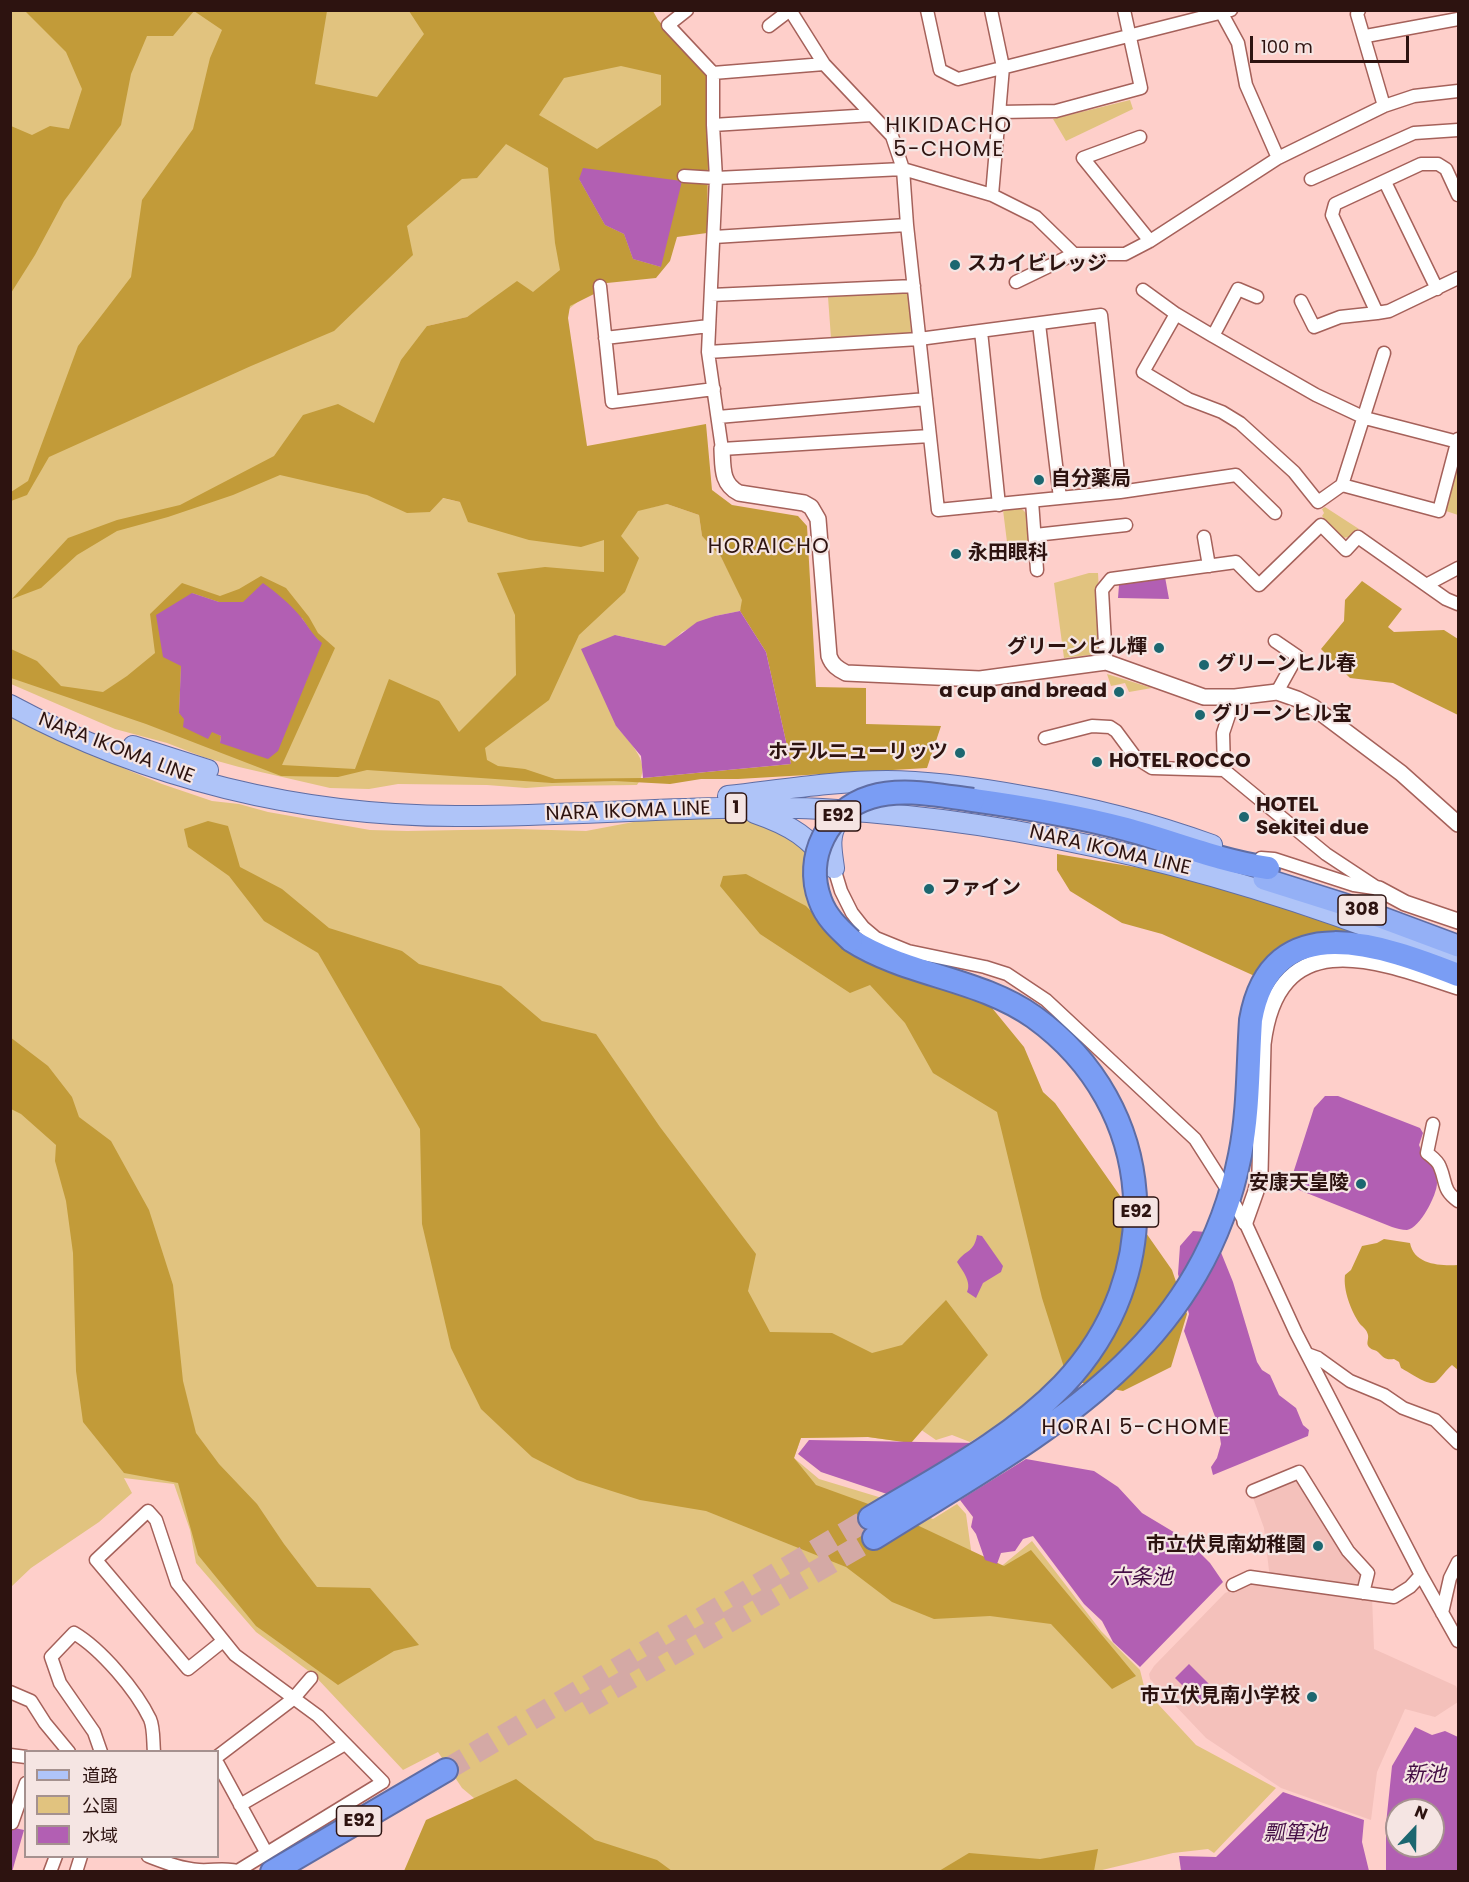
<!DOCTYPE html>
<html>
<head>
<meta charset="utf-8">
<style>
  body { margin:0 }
  #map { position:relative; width:1469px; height:1882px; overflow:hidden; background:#fecfca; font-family:Poppins,"Noto Sans JP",sans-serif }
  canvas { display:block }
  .frame { position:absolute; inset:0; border:12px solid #2d1310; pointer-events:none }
  .legend { position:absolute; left:24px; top:1750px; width:195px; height:108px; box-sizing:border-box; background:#f5e5e3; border:2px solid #a5918f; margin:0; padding:8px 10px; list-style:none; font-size:18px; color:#2d1310 }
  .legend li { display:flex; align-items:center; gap:12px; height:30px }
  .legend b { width:30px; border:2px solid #a5918f }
  .north { position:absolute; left:1385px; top:1798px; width:60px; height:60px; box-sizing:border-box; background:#f5e5e3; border:2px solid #a5918f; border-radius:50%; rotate:22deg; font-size:16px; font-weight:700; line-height:24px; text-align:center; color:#2d1310 }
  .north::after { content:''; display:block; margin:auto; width:21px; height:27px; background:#1c6770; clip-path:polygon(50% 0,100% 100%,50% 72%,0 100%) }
  .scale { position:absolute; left:1250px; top:36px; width:159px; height:27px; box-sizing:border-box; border:3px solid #2d1310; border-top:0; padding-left:8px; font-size:18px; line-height:21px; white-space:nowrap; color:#2d1310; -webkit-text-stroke:4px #f5e5e3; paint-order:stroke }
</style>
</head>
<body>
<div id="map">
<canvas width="1469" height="1882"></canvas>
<div class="frame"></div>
<ul class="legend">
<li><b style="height:8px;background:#afc4f8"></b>道路</li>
<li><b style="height:16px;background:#e1c37f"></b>公園</li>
<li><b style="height:16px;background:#b25fb3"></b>水域</li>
</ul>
<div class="north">N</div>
<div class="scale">100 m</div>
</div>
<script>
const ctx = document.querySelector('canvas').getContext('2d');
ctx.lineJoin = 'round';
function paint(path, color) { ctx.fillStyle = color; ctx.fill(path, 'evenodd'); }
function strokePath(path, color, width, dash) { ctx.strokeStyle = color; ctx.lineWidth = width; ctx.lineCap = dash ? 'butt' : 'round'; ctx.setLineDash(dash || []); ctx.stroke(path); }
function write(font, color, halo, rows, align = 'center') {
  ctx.font = font + ' Poppins,"Noto Sans JP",sans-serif'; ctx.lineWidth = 4.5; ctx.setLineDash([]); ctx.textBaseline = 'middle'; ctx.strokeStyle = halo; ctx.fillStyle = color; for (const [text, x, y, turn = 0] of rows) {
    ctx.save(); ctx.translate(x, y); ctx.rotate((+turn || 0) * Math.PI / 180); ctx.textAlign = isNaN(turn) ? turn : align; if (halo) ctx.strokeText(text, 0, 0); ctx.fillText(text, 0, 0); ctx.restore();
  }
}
paint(new Path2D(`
  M1298,1475L1365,1573L1359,1591L1270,1579L1264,1528L1252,1495Z
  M1258,1583L1372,1596L1374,1649L1456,1686L1458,1691V1702L1435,1717L1405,1709L1377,1772L1371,1820L1281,1788L1206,1738L1150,1679L1149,1674L1154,1666L1225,1593L1242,1586Z`), '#f4c1bb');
paint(new Path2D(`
  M10,11H613L704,72L710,170L686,168L660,273L623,264L563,314L488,303L467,317L427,326L430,512L442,498L460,502L638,510L667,504L699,515L702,536L721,557L743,600L740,611L715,616L682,632L673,641L665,646L615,635L616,726C630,743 653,763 637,785L554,786L526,788L487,785L398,784L369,789L330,788L239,767L203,757L167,743L115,729L11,684Z
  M1130,100L1133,109L1066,141L1053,119Z
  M909,292L911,333L831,338L828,297Z
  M1458,462V515L1446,511Z
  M1325,507L1359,529L1350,537L1341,538L1322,516L1324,513L1322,509Z
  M1021,508L1027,514L1031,548L1008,550L1003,510Z
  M1089,573H1098L1102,649L1098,654L1064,658L1054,583Z
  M1107,674L1152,688L1129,692L1125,683L1111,686Z
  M11,717L130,771L162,784L212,801L239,804L268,812L370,830L407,831L516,829L586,831L649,819H718L764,822L805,846L803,881L808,904L827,932L1042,1120L1098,1311L1053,1385L1017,1414L970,1442L952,1435L936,1440L920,1429L911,1443L868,1437L801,1438L794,1458L819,1479L882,1498L933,1519L957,1504L966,1514L972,1557L998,1569L1032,1541L1101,1631L1140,1670L1145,1690L1196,1745L1276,1788L1214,1853L1208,1849L1173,1853L1098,1871H601L505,1824L462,1788L438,1752L403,1770L314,1675L256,1632L196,1563L190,1530L174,1484L124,1478L132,1493L99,1522L31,1568L11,1587Z`), '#e1c37f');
paint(new Path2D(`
  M21,11H327L315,84L377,97L424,34L409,11H653L658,20L709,75L707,233L677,237L670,261L656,278L607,283L596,293L570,306L568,318L587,446L706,424L712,490L732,505L798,516L807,526L816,687L866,688V724L941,726L927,768L738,779H701L670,784L614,781L552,783L367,770L338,777L281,776L146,724L11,678V649L37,661L61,686L103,692L127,676L155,653L150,614L182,583L220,596L239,589L261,576L286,588L309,617L318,633L335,648L282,765L355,769L389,679L439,701L459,732L516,675L515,615L497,573L545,567L604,572V540L581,547L529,540L468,522L460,502L443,498L430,512L407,513L367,495L280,475L233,495L168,517L117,531L77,555L41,588L12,599L68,538L117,520L180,505L274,456L303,415L338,404L374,423L401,360L427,326L467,317L517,281L533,292L560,270L555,243L548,168L506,144L477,178L462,179L407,226L413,255L334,331L251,366L49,457L27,495L11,501V492L28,481L78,346L131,277L142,200L193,129L210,58L222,30L194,11L173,36H147L131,74L121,125L64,201L35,255L11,293V126L32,135L50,126L69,129L82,89L66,52L26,12ZM621,66L661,75V105L597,149L539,115L564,78ZM579,179L661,267L633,259L624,234L605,225ZM667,504L699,515L702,536L721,557L742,600L740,611L766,652L791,764L643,778L555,779L525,769L498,766L487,760L485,748L549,700L579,635L625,592L639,558L621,536L638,511ZM192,593L219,602H243L302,618L313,635L321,643L306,681L220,743L221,736L179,713L181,666Z
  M1362,581L1402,609L1388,627L1394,632L1444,630L1458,639V715L1393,683L1350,678L1321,649L1344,621L1345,600Z
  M208,821L228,826L240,867L282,889L329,928L402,951L419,964L501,986L542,1021L596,1034L660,1127L756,1254L748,1291L770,1332L832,1333L872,1353L902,1345L946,1300L988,1355L911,1443L868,1437L801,1438L794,1458L816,1485L885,1510L1004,1566L1031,1550L1136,1676L1112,1689L1051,1624L990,1616L934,1619L892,1602L846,1567L706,1511L640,1500L577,1480L532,1457L481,1409L451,1348L422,1224L420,1129L318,953L264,921L229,876L188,847L184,829Z
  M1057,854L1164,872L1277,902L1305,916L1352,930L1359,937L1259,978L1162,934L1122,923L1070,891L1057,870Z
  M746,874L806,906L835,936L988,1003L1024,1047L1043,1092L1055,1103L1172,1270L1187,1314L1171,1367L1123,1391L1068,1380L1042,1298L997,1112L933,1073L905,1023L870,985L850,993L760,934L720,886L723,876Z
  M10,1037L48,1066L72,1097L79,1117L111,1141L149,1210L173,1285L183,1381L196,1433L219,1464L257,1504L284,1544L317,1587L370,1588L419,1645L394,1651L338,1685L256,1626L198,1555L178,1483L124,1473L83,1422L76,1371L73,1253L66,1201L55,1161L56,1145L21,1114L11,1109Z
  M1384,1239L1410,1243C1414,1265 1441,1266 1458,1265V1370L1452,1365C1447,1369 1439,1380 1436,1382C1429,1387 1409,1372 1401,1368L1399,1362L1394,1359C1385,1360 1384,1358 1378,1352C1376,1350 1372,1350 1370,1348C1365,1344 1369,1340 1368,1335C1367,1330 1363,1327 1360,1324C1351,1311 1343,1290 1345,1275L1351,1270L1362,1246L1377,1243Z
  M516,1779L595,1840L657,1860L672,1871H404L426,1820Z
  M1098,1849L1094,1871H939L969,1853L1040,1859Z`), '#c29b39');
paint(new Path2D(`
  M583,168L682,181L661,267L633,259L624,234L605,225L579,179Z
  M1165,577L1169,599L1118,598L1119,585Z
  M263,583C277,593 289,603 300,616C308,625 312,635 322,643L278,751L268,759L220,743L221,736L212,732L208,739L183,727L184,719L179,713L181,666L163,657L156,615L192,593L219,602H243Z
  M740,611L766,652L791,764L643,778L641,756L616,726L581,649L615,635L665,646L697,622L715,616Z
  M1325,1096H1338L1420,1128L1423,1133L1419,1145C1423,1157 1430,1158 1434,1169C1435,1173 1437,1179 1437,1183C1437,1195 1420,1228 1407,1230C1402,1230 1396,1228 1392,1227L1289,1186L1314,1108Z
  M1193,1231L1206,1232L1218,1245L1233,1282L1257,1362L1262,1370L1270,1375L1279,1395L1296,1408L1303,1425L1309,1430L1308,1436L1213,1475L1211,1467L1217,1458L1221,1444L1218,1425L1184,1331L1189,1314L1178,1274L1180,1246Z
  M977,1235L982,1236L1003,1266L1001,1272L983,1283L976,1298L967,1292C972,1282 962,1270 957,1262C966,1249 974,1253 977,1235Z
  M809,1440L976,1443L887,1494L821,1472L798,1454Z
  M1026,1459L1094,1471L1118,1487L1142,1513L1187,1540L1210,1563L1223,1582L1140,1667L1113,1642L1102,1621L1084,1604L1033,1536L1023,1539L1015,1551L1001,1553L997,1564L985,1560L976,1534L971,1527L973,1517L960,1500Z
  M1189,1664L1217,1692L1203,1706L1175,1678Z
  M1415,1727L1432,1735L1445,1731L1458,1737V1871H1386V1824L1392,1766ZM1397,1810H1433V1846H1397Z
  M1283,1792L1364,1820L1362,1842L1369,1871H1181L1179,1856L1216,1857Z
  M10,1827L24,1830L12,1872L10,1871Z`), '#b25fb3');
strokePath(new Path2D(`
  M584,1705L874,1538
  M446,1770L870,1518`), '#d4a9a5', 22, [22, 11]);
const minor = new Path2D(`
  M687,10L668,25L713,73V125L716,178L708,352L722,449L930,436
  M790,10L824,64L892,136L903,169L907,225L938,510L1120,492L1236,475L1275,513
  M927,10L940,70L958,79L1231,10
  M991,10L1003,67L992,195
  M1220,10L1238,43L1246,85L1278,158
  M1359,10L1357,14L1384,106
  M769,26L790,10
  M1366,36L1458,19
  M713,73L824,64
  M1000,112L1056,111L1141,88L1124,10
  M713,125L872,115
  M1140,137L1083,158L1150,241
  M684,176L716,178L903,169L992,195L1036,217L1074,254H1125L1150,241L1278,158L1384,106L1414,96L1458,91
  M1311,179L1414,133L1458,130
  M1385,182L1437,289
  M1458,195L1446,169L1438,164H1421L1335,204L1332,215L1377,313L1389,311L1458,278
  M714,237L907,225
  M1016,282L1074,254
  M600,286L612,402L714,389
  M1143,290L1176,314L1213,336
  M711,295L914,286
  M1257,297L1238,289L1213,336L1316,395L1365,418L1458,442
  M1301,301L1314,327L1340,317L1377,313
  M1176,314L1143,372L1188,399L1222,412L1240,423L1294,472L1318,502L1342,485L1384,353
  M1039,324L1060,498
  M981,331L999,505
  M605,338L709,326
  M708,352L919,339L1101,315L1120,492
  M718,417L926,399
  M1342,485L1439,511L1458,439
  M1032,501L1037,570
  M1035,535L1126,525
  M1204,537L1209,566
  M1426,585L1458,568
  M1275,641L1297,656L1277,692
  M1106,662L1102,590L1111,579L1236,562L1259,585L1321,525L1346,550L1358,537L1446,599L1458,604
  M1045,738L1092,726L1110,727L1116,731L1136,758L1152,768L1224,770L1326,854L1379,889
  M1224,770L1223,733L1235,697
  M1261,858L1274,859L1354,885L1374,888
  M834,868L841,891L852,913L863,927L876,938L908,951L985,967L1007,974L1046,1000L1195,1139L1225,1186
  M1433,1124L1427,1153C1432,1157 1438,1161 1440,1167C1447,1184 1442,1189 1458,1201
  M1235,1205L1245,1222L1296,1333L1327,1393L1421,1575L1458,1641
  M1307,1354L1318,1358L1350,1381L1384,1395L1403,1408L1435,1420L1458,1443
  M1253,1491L1299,1472L1348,1551L1368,1573L1363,1593
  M1233,1585L1250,1577L1394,1597L1410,1587L1421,1575
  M1442,1613L1450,1578L1458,1562
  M223,1641L188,1669L96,1560L148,1511L156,1520L177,1583L235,1655L318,1716L383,1782L236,1872
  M10,1692L31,1701L45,1723L69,1752
  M101,1752L94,1732L60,1683L51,1657L74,1633C101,1649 136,1690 150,1719C154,1728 153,1742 154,1752
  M10,1755L26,1757
  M218,1756L293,1699L311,1678
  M218,1764L266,1852
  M240,1805L345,1744
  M12,1823L26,1783
  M148,1856C164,1862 181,1869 199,1870C213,1871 227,1867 241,1872
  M50,1872L56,1856
  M76,1872L81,1856`);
const tertiary = new Path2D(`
  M722,449C723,467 721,484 739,493L804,503L811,507L818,519L829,656C832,665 838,669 846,673L980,679L1106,662L1204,697H1235L1277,692L1297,699L1313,707L1401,773L1458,824
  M1379,889L1405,903L1458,921
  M1245,1222L1256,1191L1260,1172L1263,1044C1278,921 1378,960 1458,987`);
const primary = new Path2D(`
  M10,705C147,779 301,816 456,816C578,817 700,803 822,809C1042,821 1255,878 1458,962
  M133,746L208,770
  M728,796C781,790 834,781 887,781C932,781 978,788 1023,796C1089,807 1149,822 1212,845
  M755,813C793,826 808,837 834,868C832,852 828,837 837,823`);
const trunk = new Path2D(`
  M1264,879L1356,908L1458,946`);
const motorway = new Path2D(`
  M973,800C1024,807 1076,816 1126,829C1174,842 1219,861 1268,868
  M851,940C907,976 979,978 1034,1017C1159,1107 1168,1275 1063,1385C1009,1441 936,1478 870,1518
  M874,1538C1034,1437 1199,1359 1240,1155C1249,1111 1248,1065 1251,1020C1271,904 1384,946 1458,975
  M272,1872L446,1770`);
strokePath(minor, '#a5615a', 15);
strokePath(tertiary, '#a5615a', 18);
strokePath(primary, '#5f6da4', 22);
strokePath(trunk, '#5f6da4', 24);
strokePath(motorway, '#5f6da4', 26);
strokePath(minor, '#fff', 12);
strokePath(tertiary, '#fff', 15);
strokePath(primary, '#afc4f8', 20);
strokePath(trunk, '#94b0f6', 21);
strokePath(motorway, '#7a9df4', 22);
const motorwayBridge = new Path2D(`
  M851,940C838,928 826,917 820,900C804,857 828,810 871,797C903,787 941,796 973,800`);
strokePath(motorwayBridge, '#5f6da4', 26, []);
strokePath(motorwayBridge, '#7a9df4', 22);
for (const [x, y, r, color] of [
  [955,265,6,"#1c6770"],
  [1039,480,6,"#1c6770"],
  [956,554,6,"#1c6770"],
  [1159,648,6,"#1c6770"],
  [1204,665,6,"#1c6770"],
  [1119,692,6,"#1c6770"],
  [1200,715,6,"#1c6770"],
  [960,753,6,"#1c6770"],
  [1097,762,6,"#1c6770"],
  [1244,817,6,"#1c6770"],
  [929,889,6,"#1c6770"],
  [1361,1184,6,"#1c6770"],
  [1318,1546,6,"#1c6770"],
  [1312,1697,6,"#1c6770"]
]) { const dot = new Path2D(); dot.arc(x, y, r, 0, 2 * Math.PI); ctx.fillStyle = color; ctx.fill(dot); strokePath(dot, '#f5e5e3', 2); }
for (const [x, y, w] of [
  [736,808,21],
  [838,816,45],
  [1362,910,48],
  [1136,1212,45],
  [359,1821,45]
]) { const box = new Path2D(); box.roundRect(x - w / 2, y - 15, w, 30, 4.5); ctx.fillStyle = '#f5e5e3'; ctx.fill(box); strokePath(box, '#2d1310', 1.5); }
write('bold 18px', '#2d1310', null, [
  ["1",736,808],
  ["E92",838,816],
  ["308",1362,910],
  ["E92",1136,1212],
  ["E92",359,1821]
]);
write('bold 20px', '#2d1310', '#f5e5e3', [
  ["スカイビレッジ",967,265],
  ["自分薬局",1051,480],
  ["永田眼科",968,554],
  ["グリーンヒル輝",1147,648,"right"],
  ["グリーンヒル春",1216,665],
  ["a cup and bread",1107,692,"right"],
  ["グリーンヒル宝",1212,715],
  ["ホテルニューリッツ",948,753,"right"],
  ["HOTEL ROCCO",1109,762],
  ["HOTEL",1256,806],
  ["Sekitei due",1256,829],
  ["ファイン",941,889],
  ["安康天皇陵",1349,1184,"right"],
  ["市立伏見南幼稚園",1306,1546,"right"],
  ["市立伏見南小学校",1300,1697,"right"]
], 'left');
write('20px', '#2d1310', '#f5e5e3', [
  ["NARA IKOMA LINE",116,749,21],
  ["NARA IKOMA LINE",628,812,-2],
  ["NARA IKOMA LINE",1110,851,13]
]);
ctx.letterSpacing = '1.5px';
write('21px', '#2d1310', '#f5e5e3', [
  ["HIKIDACHO",949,127],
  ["5-CHOME",949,151],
  ["HORAICHO",769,548],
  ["HORAI 5-CHOME",1136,1429]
]);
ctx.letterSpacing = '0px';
write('italic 21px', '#440e45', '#f5e5e3', [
  ["六条池",1141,1579],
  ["新池",1425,1776],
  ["瓢箪池",1295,1835]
]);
</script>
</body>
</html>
